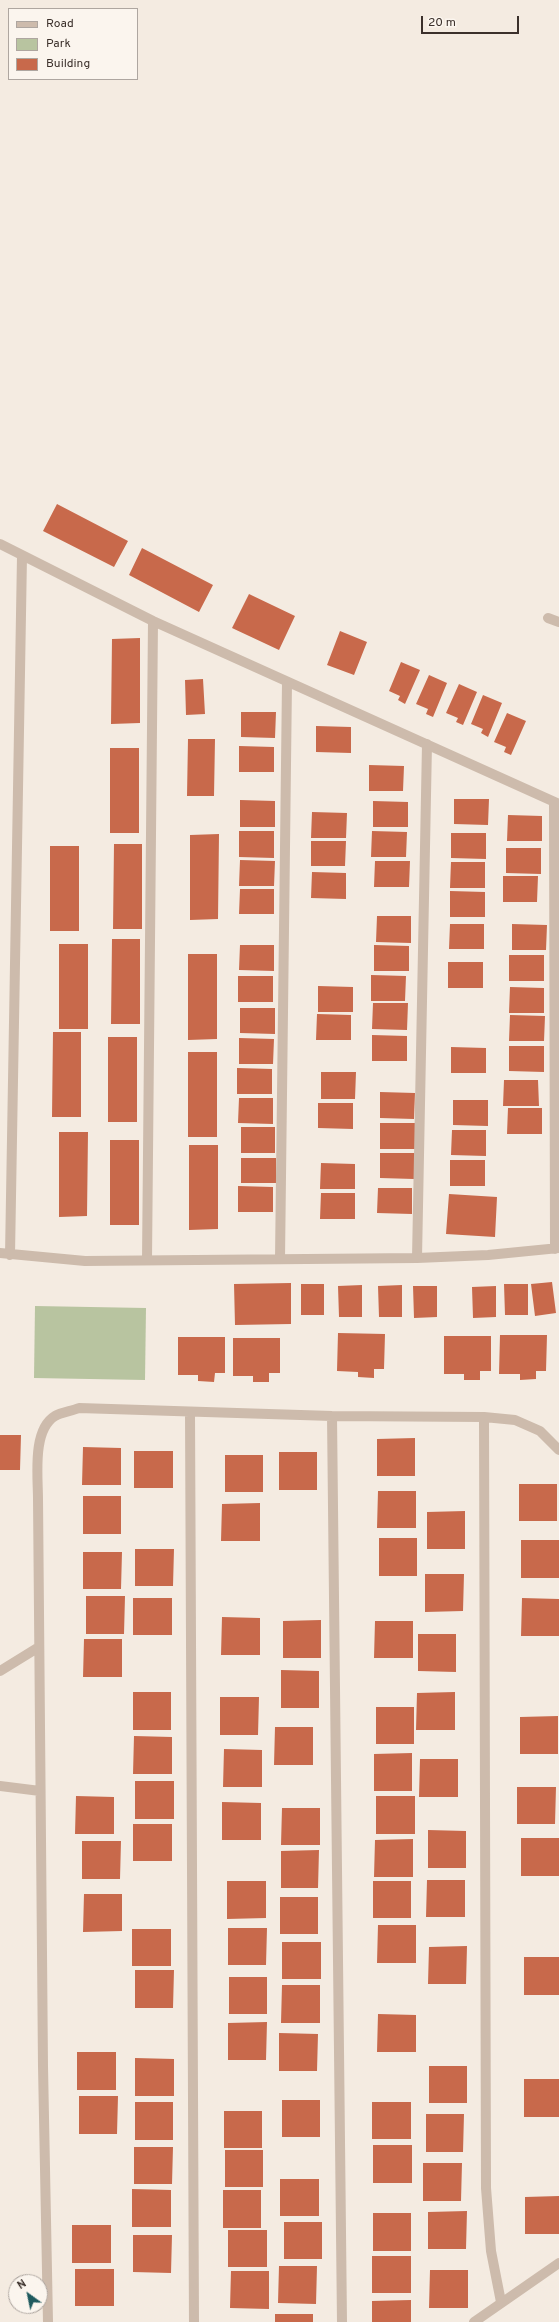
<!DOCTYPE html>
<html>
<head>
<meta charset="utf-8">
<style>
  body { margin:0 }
  #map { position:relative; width:559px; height:2322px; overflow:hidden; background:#f4ebe1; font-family:Overpass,sans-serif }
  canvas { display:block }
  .legend { position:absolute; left:8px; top:8px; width:130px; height:72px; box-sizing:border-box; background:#fbf5ee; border:1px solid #aea6a0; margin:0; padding:5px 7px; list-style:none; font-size:12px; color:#3b302b }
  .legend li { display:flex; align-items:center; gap:8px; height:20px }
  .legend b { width:20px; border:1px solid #aea6a0 }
  .north { position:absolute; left:8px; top:2274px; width:40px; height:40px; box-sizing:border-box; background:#fbf5ee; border:1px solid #aea6a0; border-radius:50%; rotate:327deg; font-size:11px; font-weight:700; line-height:16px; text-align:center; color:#3b302b }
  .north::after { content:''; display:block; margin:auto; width:14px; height:18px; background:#1f5a5e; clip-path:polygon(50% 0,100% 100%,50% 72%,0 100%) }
  .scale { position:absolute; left:421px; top:16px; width:98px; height:18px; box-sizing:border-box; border:2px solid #3b302b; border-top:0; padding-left:5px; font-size:12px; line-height:14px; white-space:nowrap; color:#3b302b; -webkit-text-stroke:3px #fbf5ee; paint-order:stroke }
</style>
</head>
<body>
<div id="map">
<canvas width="559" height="2322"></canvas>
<ul class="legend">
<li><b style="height:5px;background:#cdbbac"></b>Road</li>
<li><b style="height:11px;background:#b8c4a0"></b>Park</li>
<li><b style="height:11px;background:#c8694b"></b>Building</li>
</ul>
<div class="north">N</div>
<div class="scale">20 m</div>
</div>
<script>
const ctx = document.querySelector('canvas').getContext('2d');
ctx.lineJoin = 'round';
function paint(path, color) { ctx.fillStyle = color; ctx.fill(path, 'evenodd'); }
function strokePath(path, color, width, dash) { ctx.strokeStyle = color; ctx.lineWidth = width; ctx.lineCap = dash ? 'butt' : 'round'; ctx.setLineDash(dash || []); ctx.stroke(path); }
paint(new Path2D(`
  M35,1306L146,1308L145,1380L34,1378Z`), '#b8c4a0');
paint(new Path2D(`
  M57,504L128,541L114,567L43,531Z
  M142,548L213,585L199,612L129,575Z
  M249,594L295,616L279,650L232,628Z
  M340,631L367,642L354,675L327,665Z
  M140,638V723L111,724L112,639Z
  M401,662L420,670L405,704L398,700L400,696L389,691Z
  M429,675L447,683L433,717L426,714L428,709L416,704Z
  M203,679L205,714L186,715L185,680Z
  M459,684L477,692L463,725L456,722L458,718L446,713Z
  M483,695L502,703L488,737L481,733L483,729L471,724Z
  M241,712H276L275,738L241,737Z
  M507,713L526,721L511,755L504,752L506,747L494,742Z
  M316,726L351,727V753L316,752Z
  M188,739H215L214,796H187Z
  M239,746L274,747V772H239Z
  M110,748H139V833H110Z
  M369,765L404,766L403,791H369Z
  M454,799H489L488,825L454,824Z
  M240,800L275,801V827H240Z
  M373,801L408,802V827H373Z
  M312,812L347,813L346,838H311Z
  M508,815L542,816V841H507Z
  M239,831H274V858L239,857Z
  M372,831L407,832L406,857H371Z
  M451,833H486V859L451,858Z
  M219,834L218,919L190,920V835Z
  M311,841H346L345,866H311Z
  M114,844H142V929H113Z
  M50,846H79V931H50Z
  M506,848H541V874L506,873Z
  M240,860L275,861L274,886H239Z
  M375,861H410L409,887H374Z
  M451,862H485V888H450Z
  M312,872L346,873V899L311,898Z
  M503,876H538L537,902H503Z
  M240,889H274V914H239Z
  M450,891L485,892V917H450Z
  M377,916H411V943L376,942Z
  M450,924H484V949H449Z
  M512,924L547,925L546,950H512Z
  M112,939H140V1024H111Z
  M59,944H88V1029H59Z
  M240,945H274V971L239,970Z
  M374,945L409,946V971H374Z
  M188,954H217V1039L188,1040Z
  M509,955H544V981H509Z
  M448,962H483V988H448Z
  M371,975L406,976L405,1001H371Z
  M238,976H273V1002H238Z
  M318,986L353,987V1012H318Z
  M510,987L544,988V1013H509Z
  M373,1003H408L407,1030L372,1029Z
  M240,1008H275V1034L240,1033Z
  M317,1014L351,1015V1040H316Z
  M510,1015L545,1016L544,1041H509Z
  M53,1032H81V1117H52Z
  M372,1035L407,1036V1061H372Z
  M108,1037H137V1122H108Z
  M239,1038L274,1039L273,1064H239Z
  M509,1046H544V1072L509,1071Z
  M451,1047L486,1048V1073H451Z
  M188,1052H217V1137H188Z
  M237,1068L272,1069V1094H237Z
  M321,1072H356L355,1099H321Z
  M504,1080H538L539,1106H503Z
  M380,1092L415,1093L414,1119L380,1118Z
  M239,1098H273V1124L238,1123Z
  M453,1100H488V1126L453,1125Z
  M318,1103H353V1129L318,1128Z
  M508,1108H542V1134H507Z
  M380,1123H415V1149H380Z
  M241,1127H275V1153H241Z
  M452,1130H486V1156L451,1155Z
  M59,1132H88L87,1216L59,1217Z
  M110,1140H139V1225H110Z
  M189,1145H218V1229L189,1230Z
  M380,1153H415L414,1179L380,1178Z
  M241,1158H276V1183H241Z
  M450,1160H485V1186H450Z
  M321,1163L355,1164V1189H320Z
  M238,1186L273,1187V1212H238Z
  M378,1188H412V1214L377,1213Z
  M321,1193H355V1219H320Z
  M449,1194L497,1197L495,1237L446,1234Z
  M552,1282L556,1313L535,1316L531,1284Z
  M291,1283V1324L235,1325L234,1284Z
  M301,1284H324V1315H301Z
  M504,1284H528V1315H505Z
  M362,1285V1317H339L338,1286Z
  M402,1285V1317H379L378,1286Z
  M413,1286H437V1317L414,1318Z
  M496,1286V1317L473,1318L472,1287Z
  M338,1333L385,1334L384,1369H374V1378L358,1377V1372L337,1371Z
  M500,1335H547L546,1371H536V1379L520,1380V1374H499Z
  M444,1336H491V1371H480V1380H464V1374H444Z
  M178,1337H225V1373H215L214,1382L198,1381V1375H178Z
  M233,1338H280V1373H269V1382H253V1376H233Z
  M0,1435H21L20,1470H0Z
  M415,1438V1476H377V1439Z
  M83,1447L121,1448V1485H82Z
  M134,1451H173V1488H134Z
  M279,1452H317V1490H279Z
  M225,1455H263V1492H225Z
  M519,1484H557V1521H519Z
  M378,1491H416V1528H377Z
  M83,1496H121V1534H83Z
  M260,1503V1541H221L222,1504Z
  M465,1511V1549H427V1512Z
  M379,1538H417V1576H379Z
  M521,1540H559V1578H521Z
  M135,1549H174L173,1586H135Z
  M83,1552H122L121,1589H83Z
  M425,1574H464L463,1611L425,1612Z
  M86,1596H125L124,1634H86Z
  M133,1598H172V1635H133Z
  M522,1598L559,1599V1636H521Z
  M222,1617L260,1618V1655H221Z
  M321,1620V1658H283V1621Z
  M375,1621H413V1658H374Z
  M418,1634H456V1672L418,1671Z
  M84,1639H122V1677H83Z
  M281,1670L319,1671V1708H281Z
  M133,1692H171V1730H133Z
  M455,1692V1730H416L417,1693Z
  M220,1697H259L258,1735H220Z
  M376,1707H414V1744H376Z
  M558,1716V1754H520V1717Z
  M275,1727H313V1765H274Z
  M134,1736L172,1737V1774H133Z
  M224,1749L262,1750V1787H223Z
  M412,1753V1791H374V1754Z
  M420,1759H458V1797H419Z
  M135,1781H174V1819H135Z
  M517,1787H556L555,1824H517Z
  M76,1796L114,1797V1834H75Z
  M376,1796H415V1834H376Z
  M222,1802L261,1803V1840H222Z
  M282,1808H320V1845H281Z
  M133,1824H172V1861H133Z
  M428,1830L466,1831V1868H428Z
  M521,1838H559V1876H521Z
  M413,1839V1877H374L375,1840Z
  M82,1841H121L120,1879H82Z
  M319,1850L318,1888H281V1851Z
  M427,1880H465V1917H426Z
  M227,1881H266V1918L227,1919Z
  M373,1881H411V1918H373Z
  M84,1894H122V1931L83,1932Z
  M280,1897H318V1934H280Z
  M378,1925H416V1963H377Z
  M228,1928H267L266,1965H228Z
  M132,1929H171V1966H132Z
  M282,1942H321V1979H282Z
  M467,1946L466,1984H428L429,1947Z
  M524,1957H559V1995H524Z
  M135,1970H174L173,2008H135Z
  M229,1977H267V2014H229Z
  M282,1985H320V2023H281Z
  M378,2014L416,2015V2052H377Z
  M267,2022L266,2060H228V2023Z
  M279,2033L318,2034L317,2071H279Z
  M77,2052H116V2090H77Z
  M135,2058L174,2059V2096H135Z
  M429,2066H467V2103H429Z
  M524,2079H559V2117H524Z
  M79,2096H118L117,2134H79Z
  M282,2100H320V2137H282Z
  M135,2102H173V2140H135Z
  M372,2102H411V2139H372Z
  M224,2111H262V2148H224Z
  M426,2114H464L463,2152H426Z
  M373,2145H412V2183H373Z
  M134,2147H173L172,2184H134Z
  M225,2150H263V2187H225Z
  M423,2163H462L461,2201H423Z
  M280,2179H319V2216H280Z
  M132,2189L171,2190V2227H132Z
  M223,2190H261V2228H223Z
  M559,2196V2234H525V2197Z
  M467,2211L466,2249H428V2212Z
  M373,2213H411V2251H373Z
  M284,2222H322V2259H284Z
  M72,2225H111V2263H72Z
  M228,2230H267V2267H228Z
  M133,2235H172L171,2273L133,2272Z
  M372,2256H411V2293H372Z
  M279,2266H317L316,2304L278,2303Z
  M75,2269H114V2306H75Z
  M430,2270H468V2308H429Z
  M231,2271H269V2309L230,2308Z
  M411,2300V2322H372V2301Z
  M275,2314H313V2322H275Z`), '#c8694b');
strokePath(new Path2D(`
  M0,544L153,621L559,804
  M548,618L559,622
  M554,802L555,1249
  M0,1253L85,1261L417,1258L488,1255L559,1248
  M10,1255L22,556
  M417,1258L427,744
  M280,1259L287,682
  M147,1260L153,621
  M190,1412L194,2322
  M332,1416L342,2322
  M484,1417L486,2188L491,2251L501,2302
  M0,1671L39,1647
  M0,1786L40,1791
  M48,2322L43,2066L38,1499C38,1476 32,1430 55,1416C61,1412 72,1411 79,1408L332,1416L484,1417L515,1420L540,1431L559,1450
  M474,2322L559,2263`), '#cdbbac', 10);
</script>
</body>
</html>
